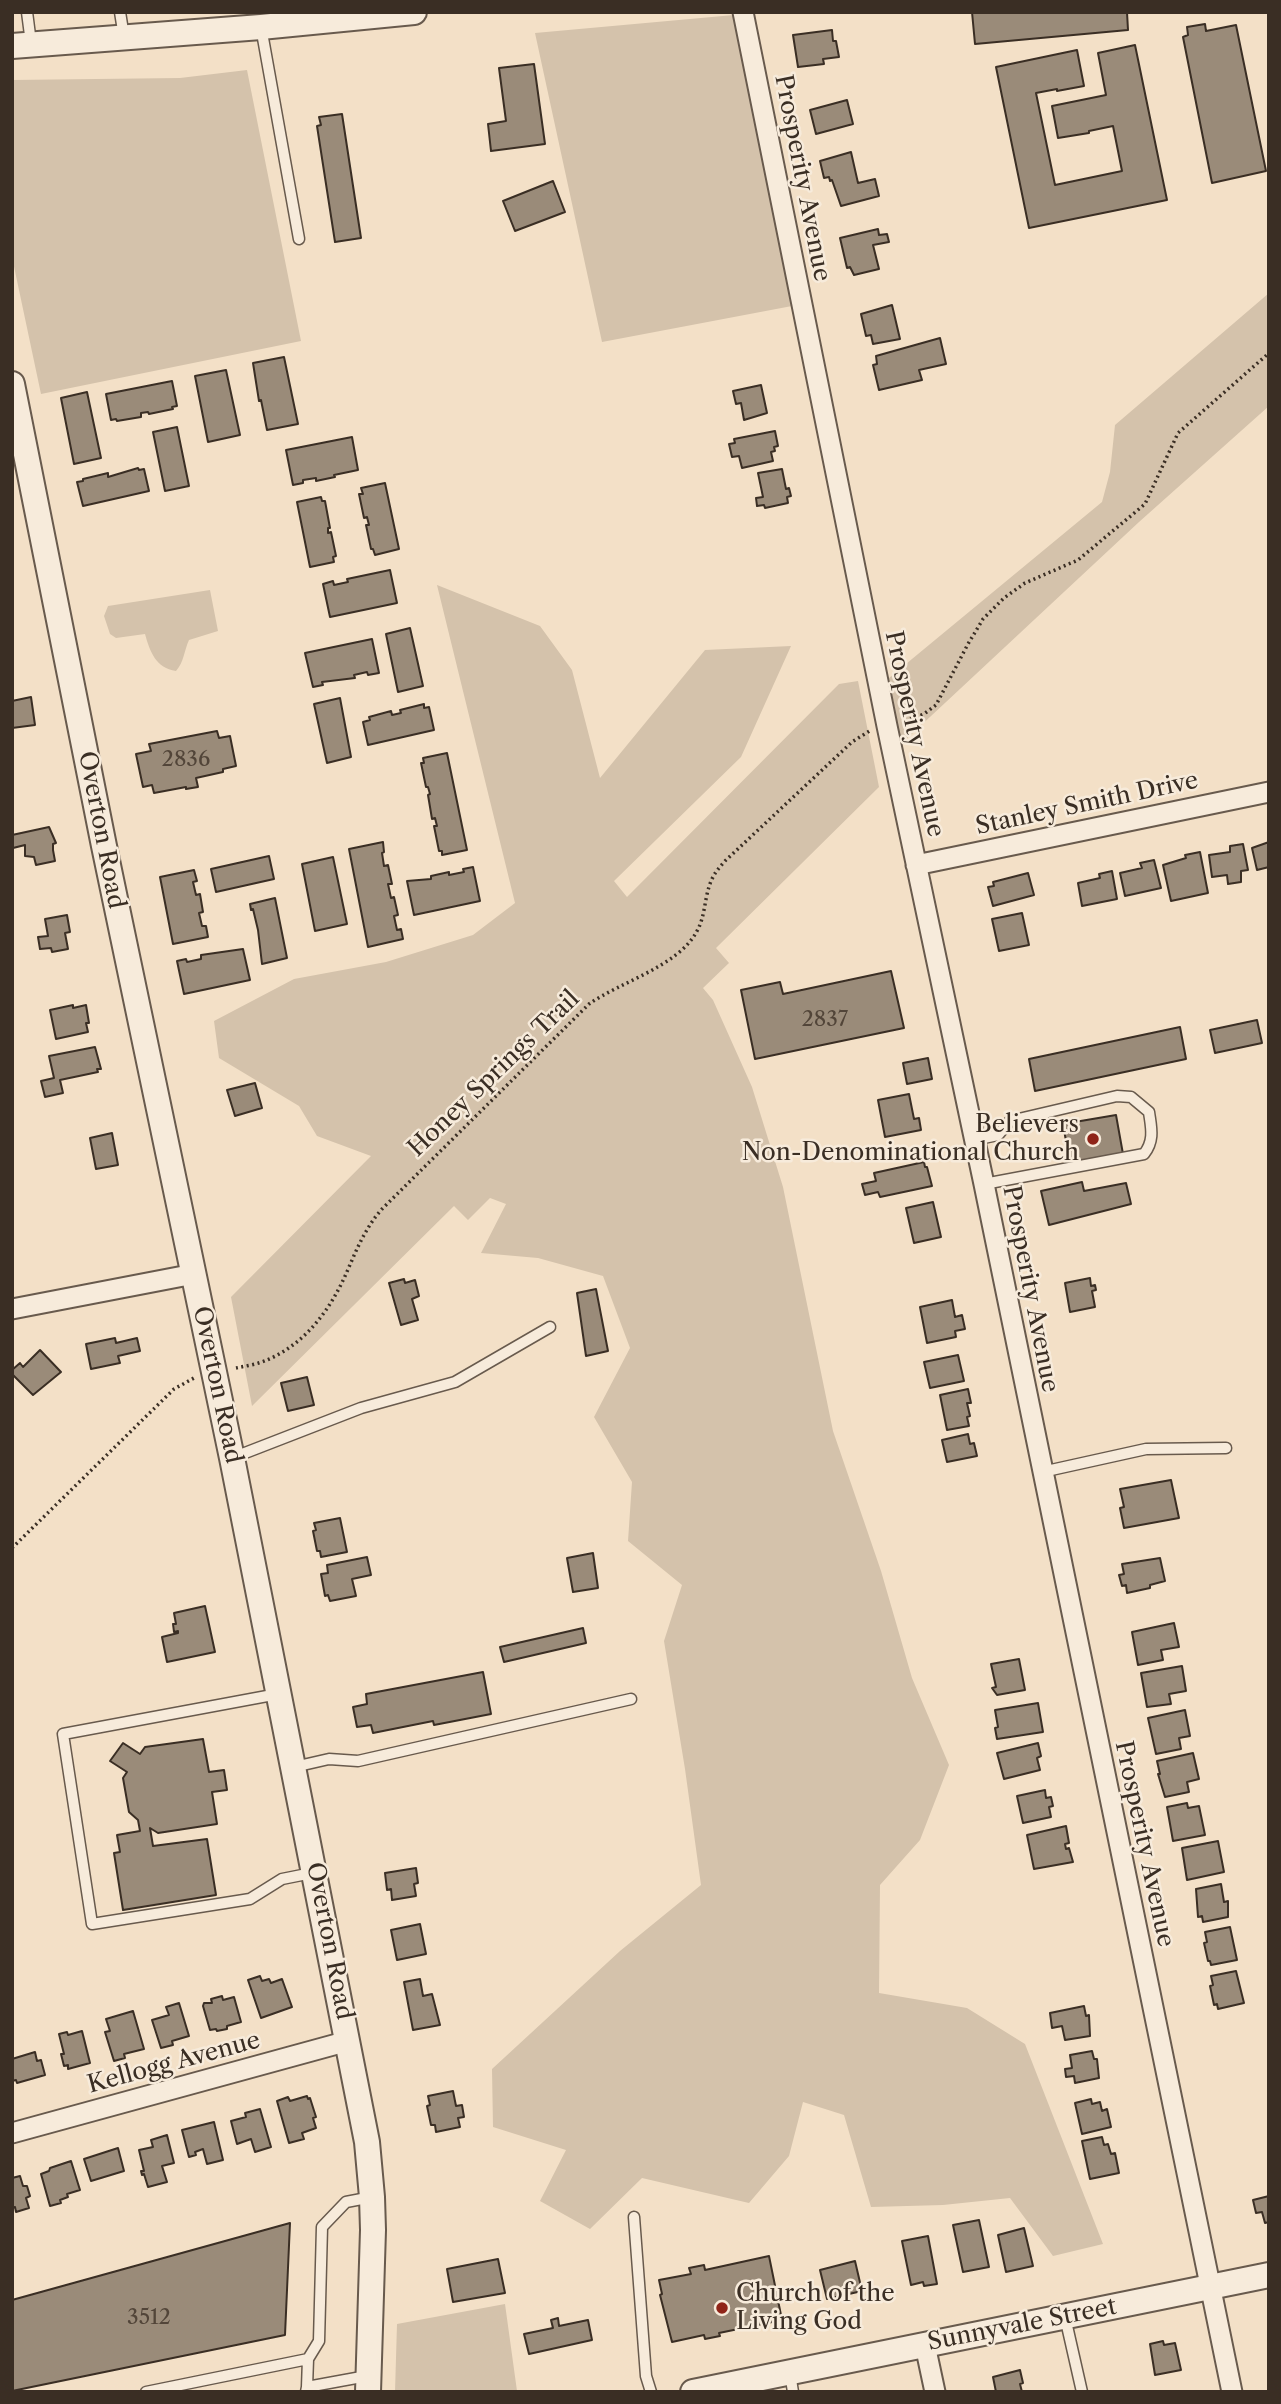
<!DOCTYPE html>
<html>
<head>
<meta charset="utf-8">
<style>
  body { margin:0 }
  #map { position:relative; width:1281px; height:2404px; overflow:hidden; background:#f3e0c7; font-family:"Libre Caslon Text",serif }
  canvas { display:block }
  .frame { position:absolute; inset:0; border:14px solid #3a2e24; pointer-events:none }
</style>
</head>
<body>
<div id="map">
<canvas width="1281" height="2404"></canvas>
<div class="frame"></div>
</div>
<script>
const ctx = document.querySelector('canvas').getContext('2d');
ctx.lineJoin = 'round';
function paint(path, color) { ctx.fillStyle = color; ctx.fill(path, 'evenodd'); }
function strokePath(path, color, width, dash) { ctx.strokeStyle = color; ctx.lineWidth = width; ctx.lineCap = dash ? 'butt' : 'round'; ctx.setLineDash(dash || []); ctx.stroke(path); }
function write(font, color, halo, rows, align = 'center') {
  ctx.font = font + ' "Libre Caslon Text",serif'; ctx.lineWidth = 5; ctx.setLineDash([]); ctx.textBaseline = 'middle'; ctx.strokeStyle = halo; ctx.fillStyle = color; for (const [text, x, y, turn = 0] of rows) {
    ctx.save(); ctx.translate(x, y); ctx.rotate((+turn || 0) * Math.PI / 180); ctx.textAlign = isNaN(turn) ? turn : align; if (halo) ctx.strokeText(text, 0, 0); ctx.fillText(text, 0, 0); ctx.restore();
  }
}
paint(new Path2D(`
  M734,15L792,306L602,342L535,33Z
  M247,70L301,341L41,394L12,257V80L180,78Z
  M1269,293V406L1139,522L901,744L889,678L1102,502L1110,472L1115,425Z
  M437,585L540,626L572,670L600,778L705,650L791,646L741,757L614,881L627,897L839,684L858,681L879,787L716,948L729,963L703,988L713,1000L752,1087L783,1187L833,1431L881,1571L912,1678L949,1765L920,1840L880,1885L879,1993L967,2008L1025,2044L1103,2244L1053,2256L1010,2198L943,2205L871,2207L844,2115L803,2102L789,2156L749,2203L642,2178L590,2229L540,2201L566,2150L493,2127L492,2069L620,1951L701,1885L685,1769L664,1641L682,1585L628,1541L632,1482L594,1417L630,1348L603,1276L538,1258L481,1253L506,1204L490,1198L468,1220L454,1206L252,1406L231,1297L371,1156L317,1136L299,1106L219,1058L214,1021L294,979L386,962L473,935L515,903Z
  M210,590L218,631L189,640C184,651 184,662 176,671C156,668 150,652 145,634L116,638L110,634L104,616L108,606Z
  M505,2304L517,2391L395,2392L397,2324Z`), '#d4c2ab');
const building = new Path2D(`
  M972,12H1127L1128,30L975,44Z
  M1205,24L1206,31L1236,25L1266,171L1212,183L1183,37L1188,35L1187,27Z
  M832,30L833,41H836L839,57L823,59L824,64L798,67L793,35Z
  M1135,45L1167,200L1029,228L996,67L1077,50L1084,86L1057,91V89L1036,93L1055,185L1122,171L1113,126L1089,131V133L1058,138L1052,106L1106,95L1098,53Z
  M534,64L545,144L491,151L488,124L506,121L499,68Z
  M847,100L853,124L816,134L810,110Z
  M342,114L361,238L335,242L317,126L321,125L319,117Z
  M851,152L858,183L875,179L879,196L841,206L832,180L830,181L829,177L824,178L820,161Z
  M553,181L565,212L515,231L503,201Z
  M878,229L879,235L887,234L889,242L873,245L879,269L854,275L850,267L847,268L840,238Z
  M892,305L900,339L873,344L871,335L866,336L861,314Z
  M940,338L946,364L919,370L922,380L879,390L873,365L877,364L876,356Z
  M284,357L298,424L267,430L261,400L259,401L253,363Z
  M226,370L240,435L208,442L195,376Z
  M172,381L177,406L172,407L173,409L149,414L148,412L141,413V417L117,421L116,419L111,420L106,394Z
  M761,385L767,413L744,420L741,403L736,404L733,391Z
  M87,392L101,458L74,464L61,398Z
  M177,427L189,486L165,491L153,432Z
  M775,431L778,446L774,447L775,451L771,452L773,461L742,468L739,456L732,457L729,444L735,443L734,439Z
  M352,437L358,470L334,475L335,477L316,481V478L303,480V483L293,485L286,450Z
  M138,468L139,470L144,469L149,491L83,506L77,482L83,481V479L108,473V477Z
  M782,469L786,489L789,488L791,496L787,497L788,503L765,508L764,505L757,506L756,498L763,497L758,473Z
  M385,483L399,549L375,555L373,549H371L366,525H369L367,517L364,518L359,494H363L361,488Z
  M321,497L322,501H325L330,528H328V533L331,532L336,556L333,557L334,562L310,567L297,502Z
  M390,570L397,603L330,617L323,584L333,581L334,585L348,582L347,579Z
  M410,628L423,686L398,692L386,634Z
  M372,639L379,673L368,675L367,672L354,675L355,678L322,682L323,685L313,687L305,653Z
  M31,697L35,725L12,728V701Z
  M340,698L351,757L327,763L314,704Z
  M424,704V708L429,707L434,730L368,745L363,722L370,720L369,717L391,711L392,715L401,713L400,710Z
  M217,731L219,738L230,736L236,766L223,769V772L196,778L198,787L186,789V787L154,793L152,785L143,787L136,754L151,751L149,744Z
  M447,753L467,850L442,855V851H439L434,826H437L435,818L432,819L428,795L430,794L428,787H426L421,763H424L423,758Z
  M49,827L56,843L53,844V850L55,861L36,865L34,857L25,856V845L13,848L12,835Z
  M383,842L384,852L382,853L384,866L388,865L392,884H388L391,898L394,897L398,915L394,916L397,930L401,929L403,939L368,947L349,849Z
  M1269,842V867L1257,870L1252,848Z
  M1243,844L1248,870L1241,871V882L1228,884L1227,875L1212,877L1209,855L1230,852V846Z
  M1200,852L1208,893L1171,901L1163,865L1186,858L1185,855Z
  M269,856L274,879L216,892L211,869Z
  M333,857L347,924L315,931L302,864Z
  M1154,860L1161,888L1125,896L1120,873L1142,868L1140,863Z
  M473,867L480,901L414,915L407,881L431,879V876L449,872V875L464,872L463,869Z
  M194,870L197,881L193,882L196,895L200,894L203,912L199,913L202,926H206L208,937L173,944L160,877Z
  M1112,871L1117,899L1082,906L1078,883L1100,878L1099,874Z
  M1028,873L1034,895L993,906L988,887L994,886L993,882Z
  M275,898L287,958L262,964L258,930L253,909L251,910L250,904Z
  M1022,913L1029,945L999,951L992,919Z
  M67,915L70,932L65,933L68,949L52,952L51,948L40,949L38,937L48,936L45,919Z
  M243,949L250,980L184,994L177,961L186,959L187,962L201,959V955Z
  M891,971L904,1028L755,1059L741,990L780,982L783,994Z
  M73,1005V1008L86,1005L89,1023H86L88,1032L56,1039L50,1010Z
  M1257,1020L1262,1043L1215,1053L1210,1030Z
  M1180,1027L1186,1059L1035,1091L1029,1059Z
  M95,1047L101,1069H97L98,1072L60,1080L63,1093L45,1097L41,1081L54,1078L49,1056Z
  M928,1058L932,1079L907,1084L903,1063Z
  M255,1083L262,1108L235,1116L227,1090Z
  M909,1094L914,1119L919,1118L921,1130L885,1137L878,1100Z
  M1116,1115L1123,1154L1070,1164L1063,1124Z
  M112,1133L118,1165L96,1169L90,1138Z
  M924,1162L925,1167H927L932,1186L880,1197L878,1192L865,1195L862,1184L876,1181L874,1173Z
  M1082,1182L1084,1191L1126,1183L1131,1204L1049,1225L1041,1191Z
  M933,1202L941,1237L914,1243L906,1208Z
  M1090,1278L1091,1286L1095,1285L1096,1290L1092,1291L1095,1307L1070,1312L1065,1283Z
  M404,1279L405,1283L415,1280L419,1296L412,1299L418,1320L401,1325L389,1283Z
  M596,1289L608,1351L586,1356L577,1293Z
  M952,1300L955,1317L962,1315L965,1329L955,1331L956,1337L927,1343L920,1307Z
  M115,1338L116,1343L137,1338L140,1351L118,1356L120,1363L91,1369L86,1344Z
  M40,1350L61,1372L33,1395L12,1374V1370L20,1363L23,1367Z
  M958,1355L964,1381L930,1388L924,1362Z
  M307,1377L314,1405L288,1411L281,1383Z
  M968,1389L971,1403H967L970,1416L967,1417L969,1426L947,1430L940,1395Z
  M968,1434L970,1444L974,1443L977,1456L947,1462L942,1440Z
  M1171,1480L1179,1518L1124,1528L1120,1508L1124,1507L1120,1489Z
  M340,1518L347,1552L321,1557L320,1551H317L313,1531L316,1530L314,1523Z
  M593,1553L598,1588L573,1592L567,1558Z
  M367,1557L371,1575L352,1579L356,1596L330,1601L328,1595L325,1596L321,1574L328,1573L327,1565Z
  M1160,1558L1165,1581L1150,1585V1588L1127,1593L1126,1585L1122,1586L1119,1575L1124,1574L1122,1564Z
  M205,1606L215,1652L167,1662L162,1637L178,1633V1631L174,1632L173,1624H176L174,1613Z
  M1174,1623L1179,1647L1161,1650L1163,1660L1138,1665L1132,1632Z
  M583,1628L586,1643L504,1662L500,1647Z
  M1019,1659L1025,1690L997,1695L992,1688L996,1687L991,1664Z
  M1182,1666L1186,1691L1169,1694L1171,1704L1147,1707L1141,1673Z
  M483,1672L491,1714L434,1725L433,1721L373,1733L371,1725L357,1727L353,1707L367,1704L366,1694Z
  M1038,1703L1043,1732L997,1739L995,1728L998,1727L995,1710Z
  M1185,1710L1190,1736L1179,1738L1181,1749L1156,1754L1148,1718Z
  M203,1739L209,1772L224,1770L227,1790L212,1792L217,1824L158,1833L150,1828L153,1846L207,1839L216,1895L123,1910L114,1853L120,1852L117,1835L140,1831L138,1820L129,1812L123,1778L127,1772L110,1761L123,1743L140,1754L145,1747Z
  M1038,1743L1041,1756L1037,1758L1040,1770L1004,1779L997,1753Z
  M1193,1753L1199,1779L1187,1782L1189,1792L1165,1797L1158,1774H1160L1157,1761Z
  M1045,1790L1046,1798L1051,1797L1053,1806L1049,1807L1051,1817L1023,1823L1017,1796Z
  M1187,1803L1188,1808L1199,1806L1205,1835L1173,1841L1167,1807Z
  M1066,1826L1069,1843L1065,1844L1066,1849L1069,1848L1073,1862L1034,1869L1027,1835Z
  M1218,1841L1224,1872L1187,1880L1182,1848Z
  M416,1868L418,1883L414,1884L416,1896L392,1900L391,1889L387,1890L385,1873Z
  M1221,1884L1224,1902L1228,1901V1917L1203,1922L1202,1916L1198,1917L1196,1889Z
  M420,1924L426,1954L397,1960L391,1930Z
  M1230,1927L1237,1960L1211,1965L1210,1961H1208L1204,1943L1207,1942L1205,1932Z
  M1236,1971L1244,2003L1218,2009L1217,2004L1214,2005L1210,1986L1213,1985L1211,1976Z
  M260,1976L262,1981L269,1979L271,1983L282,1979L292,2007L261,2018L248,1980Z
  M420,1979L423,1996L432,1994L440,2025L413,2030L404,1982Z
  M222,1996L223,2000L234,1997L241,2022L227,2026V2029L217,2031L216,2029L210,2030L203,2006L204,2003H212L211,1999Z
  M179,2003L189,2036L172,2041L173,2045L161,2048L152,2020L169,2015L166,2007Z
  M1084,2006L1086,2016L1089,2015L1090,2036L1065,2040L1062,2026L1052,2028L1050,2013Z
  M133,2011L144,2049L124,2054L125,2058L114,2061L105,2032L110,2031L106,2019Z
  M82,2031L90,2063L68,2069V2065L64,2066L61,2054H64L59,2034L67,2032L68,2035Z
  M1092,2051L1094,2059H1097L1099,2078L1075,2083L1074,2076L1066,2077L1065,2069L1072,2068L1070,2055Z
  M35,2052L37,2061L41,2060L45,2075L17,2083L16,2080L12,2081V2059Z
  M453,2091L456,2106L462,2105L464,2117L458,2118L460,2127L436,2132L435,2125H431L427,2106L430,2105L428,2096Z
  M307,2096L308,2099L310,2098L316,2117L313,2118L316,2128L302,2133L304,2139L289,2143L277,2101L288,2097L290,2101Z
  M1091,2099L1092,2104L1100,2102L1102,2111L1107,2109L1111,2127L1082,2134L1075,2103Z
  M260,2109L271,2147L255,2152L251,2139L237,2144L231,2121L246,2117L245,2113Z
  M214,2122L223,2160L207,2164L203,2149L195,2152L196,2155L189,2157L182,2130Z
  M167,2135L174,2163L162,2166L167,2182L148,2187L144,2174L142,2175L141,2171H144L139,2150L153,2147L151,2140Z
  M1102,2137L1104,2145L1108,2144L1111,2154L1115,2153L1119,2173L1090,2179L1082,2141Z
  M118,2148L124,2171L91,2181L84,2159Z
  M71,2161L80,2190L67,2194L68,2197L60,2200L61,2203L50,2206L41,2174L49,2171L50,2168Z
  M20,2176L23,2186H27L30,2196L26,2198L29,2208L16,2212L15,2207L12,2208V2178Z
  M1269,2196V2222L1265,2223L1262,2212L1256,2213L1253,2200Z
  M979,2220L989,2267L963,2272L953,2225Z
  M290,2223L285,2335L12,2391V2300Z
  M1024,2228L1033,2266L1006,2272L998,2235Z
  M928,2236L937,2284L924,2286L923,2282L911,2285L902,2241Z
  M769,2256L782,2320L719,2333L720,2336L705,2339L704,2335L672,2342L660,2295L662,2294L659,2280L691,2274L689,2268L704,2265L705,2270Z
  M498,2259L505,2293L453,2302L447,2269Z
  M855,2261L862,2291L827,2299L820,2270Z
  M558,2318L559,2326L588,2320L592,2340L529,2354L524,2334L553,2328L551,2320Z
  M1163,2341L1164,2345L1175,2343L1181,2370L1155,2375L1150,2344Z
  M1020,2370L1023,2383L1020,2384L1022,2392H996L993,2377Z`);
paint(building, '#9a8b79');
strokePath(building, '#3a2e24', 2);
const service = new Path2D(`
  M27,12L31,43
  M120,12L124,37
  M261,27L299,239
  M974,1140L998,1135L1010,1121L1117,1096L1131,1097L1149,1112C1151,1127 1155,1140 1144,1154L984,1184
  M232,1458L361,1408L455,1382L550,1327
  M1042,1472L1146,1449L1226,1448
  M278,1694L63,1734L92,1924L250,1899L282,1879L312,1873
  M294,1767L329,1759L358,1761L631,1699
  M634,2217L646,2376L651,2392
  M1065,2317L1082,2392
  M790,2373L793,2392
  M307,2387L308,2359
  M146,2392L308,2359L319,2341L322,2227L346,2202L372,2197
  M306,2392L307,2387L367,2376`);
const minor = new Path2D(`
  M743,12L887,726L984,1184L1232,2392
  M916,865L1269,792
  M12,1309L194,1274
  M12,2133L348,2041
  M925,2345L935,2392`);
const tertiary = new Path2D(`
  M12,46L261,27L414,12
  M12,384L104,846L232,1458L367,2142L372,2197L373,2230L368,2392
  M693,2392L1269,2275`);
strokePath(service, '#685a4d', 13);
strokePath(minor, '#685a4d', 23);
strokePath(tertiary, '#685a4d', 28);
strokePath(new Path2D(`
  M905,721L924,714L936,705L968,644L983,619L1004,598L1025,583L1078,560L1145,504L1178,433L1269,353
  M236,1368C246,1366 258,1364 267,1360C305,1344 330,1310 346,1274C356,1251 365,1228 382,1209L589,1004C620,982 679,966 697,931C706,915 704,896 712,879C715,872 720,867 725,861L852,742L871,730
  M12,1548L174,1389L194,1378`), '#3a2e24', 3.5, [2, 3.5]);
strokePath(service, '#f7ebdb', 10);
strokePath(minor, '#f7ebdb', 19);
strokePath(tertiary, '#f7ebdb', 24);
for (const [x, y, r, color] of [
  [1093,1139,7,"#8f2418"],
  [722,2308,7,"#8f2418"]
]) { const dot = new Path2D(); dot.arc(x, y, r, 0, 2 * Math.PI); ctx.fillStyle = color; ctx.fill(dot); strokePath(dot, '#f7ebdb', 2.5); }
write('21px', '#524539', null, [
  ["2836",186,760],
  ["2837",825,1020],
  ["3512",149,2318]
]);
write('24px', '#3a2e24', '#f7ebdb', [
  ["Prosperity Avenue",802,178,79],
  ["Prosperity Avenue",914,734,78],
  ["Stanley Smith Drive",1087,804,-12],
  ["Overton Road",101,830,79],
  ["Honey Springs Trail",494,1074,-44],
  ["Prosperity Avenue",1030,1289,79],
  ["Overton Road",217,1385,78],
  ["Prosperity Avenue",1144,1844,78],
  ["Overton Road",329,1941,79],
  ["Kellogg Avenue",174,2063,-15],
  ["Sunnyvale Street",1022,2325,-11]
]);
write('24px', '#3a2e24', '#f7ebdb', [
  ["Believers",1079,1125],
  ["Non-Denominational Church",1079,1153],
  ["Church of the",736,2294,"left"],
  ["Living God",736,2322,"left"]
], 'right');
</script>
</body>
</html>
